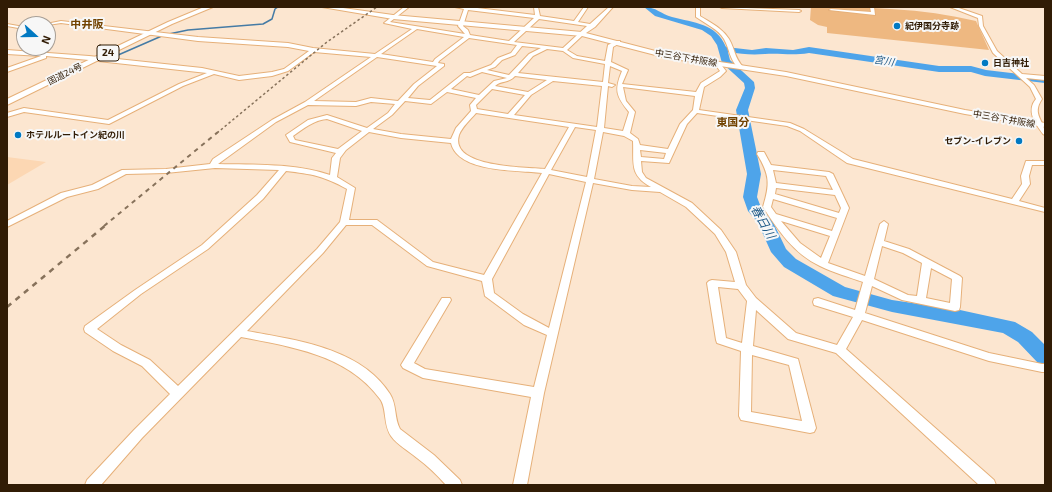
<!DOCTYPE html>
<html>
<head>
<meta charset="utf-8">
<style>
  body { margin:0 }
  #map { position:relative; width:1052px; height:492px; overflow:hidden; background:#fce6d0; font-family:"Exo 2",sans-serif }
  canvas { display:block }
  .frame { position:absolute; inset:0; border:8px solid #311c05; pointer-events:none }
  .north { position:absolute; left:16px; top:16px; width:40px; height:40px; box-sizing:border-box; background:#f7f7f7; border:1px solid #a89f96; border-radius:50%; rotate:111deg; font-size:11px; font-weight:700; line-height:16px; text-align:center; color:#311c05 }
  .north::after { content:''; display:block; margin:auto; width:14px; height:18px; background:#0179c2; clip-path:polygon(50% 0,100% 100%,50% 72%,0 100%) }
</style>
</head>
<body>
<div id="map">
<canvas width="1052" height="492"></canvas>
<div class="frame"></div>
<div class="north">N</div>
</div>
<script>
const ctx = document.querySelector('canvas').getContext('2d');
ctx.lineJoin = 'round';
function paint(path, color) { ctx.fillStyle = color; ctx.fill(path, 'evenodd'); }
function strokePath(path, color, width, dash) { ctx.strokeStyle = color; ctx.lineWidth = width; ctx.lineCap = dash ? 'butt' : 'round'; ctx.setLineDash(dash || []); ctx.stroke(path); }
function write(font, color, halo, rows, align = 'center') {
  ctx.font = font + ' "Exo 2","Noto Sans JP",sans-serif'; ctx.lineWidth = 4; ctx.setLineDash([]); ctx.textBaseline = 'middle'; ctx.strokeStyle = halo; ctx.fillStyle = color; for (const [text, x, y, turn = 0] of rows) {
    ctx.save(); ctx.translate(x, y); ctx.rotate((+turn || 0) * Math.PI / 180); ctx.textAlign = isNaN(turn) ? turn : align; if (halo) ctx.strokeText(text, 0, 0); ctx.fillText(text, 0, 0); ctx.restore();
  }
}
paint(new Path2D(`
  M7,157L46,162L7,185Z`), '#fcd7b3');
paint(new Path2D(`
  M811,7C866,7 922,8 976,21L989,50L827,33V27L818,25L810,20Z`), '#eeb881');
strokePath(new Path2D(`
  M109,59L164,35L188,30L263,24L272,19L275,9L278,7`), '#457ba5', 1.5);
paint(new Path2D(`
  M644,7C656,7 661,14 672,17C694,23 716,23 726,47L752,50L766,48L793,50L809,47L939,66H971L986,70L1045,77V83L985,76L971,72H939L809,53C791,56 782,53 765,54C751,55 742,54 728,52L730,60L754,82L755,88L748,110L761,174L757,197L762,210L773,222L786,249L796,259L845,287L892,300L960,310L1015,322L1032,332L1045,345V366L1038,363L1018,342L1003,333L892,312L833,296L784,267L771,252L758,223L748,211L743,197L747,174L736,110L745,88L744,83L722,63L717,45L711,36L702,30L655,16Z`), '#4ea4ea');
const minor = new Path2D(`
  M404,7H409L390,22L465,34L458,26L464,9L455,7H469L535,15L534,7H538L540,16L574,21L584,7H588L578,22L590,24L609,7H613L595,27L583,35L567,50L577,56L605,61L608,45L616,41H620V43L613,47L611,62L628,70L622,84L696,92L701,83L720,71L714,63L719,62L726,71L720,77L704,87L699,110L790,123L804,129L853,159L1012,199L1022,184L1021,176L1026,161H1045V165H1032L1029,176L1030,184L1019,201L1045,208V212L847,163L800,131L787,126L697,113L687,124L669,163L641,161L642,172L646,178L692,203L721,230L736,252L746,285L756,298L796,333L837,345L853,317L814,305L813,302L814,299L818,298L855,310L863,282C849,277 834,273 820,266C794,254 778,230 763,207C770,184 770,175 757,154L758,152H764L771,165L829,172L833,174L849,208L828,263L865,276L880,224L884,221L888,224L884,241L909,249L960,276L962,278L960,307L959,310L955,311L902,300L872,286L865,313L989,353L1042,364H1045V372H1042L989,361L862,320L846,349L994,480L996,485H979L836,353L788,339L756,310L753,346L798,359L816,428L814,432L810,433L741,420L739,416L741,351L717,343L716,340L707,283L709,281L712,280L735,282L726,252L715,234L686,207L660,192L632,190L593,183L544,393L527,485H513L531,397L423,378L403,368L401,365L442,298H450L451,300L414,363L425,369L534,387L547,335L524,325L485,296L482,281L427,266L372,225H346L323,253L247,331C296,340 361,348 390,394C397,405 394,418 400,429L434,455L460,480L462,485H446C437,475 428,466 417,458C409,451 397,445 391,436C383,424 387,408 380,399C347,354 291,347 241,337L142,438L101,485H85L87,480L134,430L170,394L142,366L113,351L85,332L84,329L85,326L135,290L202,245L257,195L279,170L215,168L166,173L126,174L98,189L67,197L7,227V221L61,193L92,185L122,170L166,169L210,164L213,159L272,120L305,102L371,57L314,52L288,71L272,76L239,80L214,74L183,86L109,124L24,112L7,117V113L24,108L108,120L179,84L207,73L89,60L46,56V58L7,72V68L41,56L7,54V50L89,56L202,68L239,76L272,72L284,69L309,51L288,47L198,41L61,23L48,25V24H46L61,21L198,37L288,43L313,48L375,54L412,29L384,23ZM468,10L534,18L509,41L470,35L468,30L463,26ZM539,19L587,26L563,48L514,42ZM417,29L464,37L435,59L433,62L381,54ZM469,38L517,45L511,53L498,58L491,65L470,73H464L430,100L408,98L418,86L444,66V64L438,63L439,61ZM522,46L541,48L529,54L509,75L487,70L495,67L502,60L515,55ZM547,49L563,51L573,58L605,64L603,82L518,73L533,56ZM377,57L437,66L414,84L398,101L371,98L356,102L314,101ZM610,66L622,71C614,90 616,96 629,112L623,131L604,128L608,86L612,87L615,85L608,83ZM482,72L507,78L494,81L479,95L451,89L467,76L470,77ZM515,76L547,80L528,92L495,86C501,80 508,84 515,76ZM553,81L602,86L597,127L514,115L531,95ZM623,87L695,96L693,110L680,124L668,149L640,145L638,139L630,133L635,112L626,101ZM492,89L525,95L508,114L477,109L476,105ZM447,92L476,98L470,105L471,111L456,128L451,139L401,134L373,129L392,115L405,101L431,104ZM371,102L395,104L388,113L367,128L327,115L308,120L286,135L290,142L336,153L332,158L330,175C294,163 255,165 218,164L276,122L308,105L356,106ZM476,113L569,127L545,169C526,167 449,168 459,135C462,127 470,120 476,113ZM327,119L362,131L338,149L295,140L293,136C303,129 314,120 327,119ZM575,127L596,130L587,177L551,170ZM369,132L401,138L451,143C458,173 518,170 542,173L484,275L433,262L377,220H349L355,188L337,177L340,158L346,150ZM603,132L624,136L633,141C634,163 629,175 651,187L632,186L594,179ZM640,150L666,153L664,159L641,157ZM773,170L826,176L833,190L776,183ZM286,171C312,174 324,176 347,189L340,222L317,249L178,386L150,360L121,345L97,329L141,294L208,249L263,199ZM549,174L586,182L549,328L523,314L494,293L492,279ZM776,188L835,195L841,208L839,213L775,194ZM773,199L837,218L832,231L776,214L771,207ZM781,221L830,236L821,258L800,243ZM882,246L903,253L922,263L917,296L908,295L874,279ZM931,268L952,279L950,303L926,298ZM718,287L738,289L747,301L742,343L726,338ZM752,355L789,365L802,421L751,412Z
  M696,7H700V16C711,23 722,28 729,39C735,49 734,57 743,67L742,68H738C729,58 730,50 724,39C718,29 706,24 696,17Z
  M720,7L799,10L801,11L799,12L722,8Z
  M870,7H874L875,15L829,10L831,9L871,12Z
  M950,7H956L982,16L983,26L997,51L1022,74L1045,76V80L1026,78L1034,85L1042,99C1031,115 1045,120 1045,135L1043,134C1035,123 1026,111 1036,99L1030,87L993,53L979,26L978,18Z
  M7,24L24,27V29L7,26Z`);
const major = new Path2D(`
  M322,7H336L393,15L582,32L667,54L786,72L965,110L1045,123V127L965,114L786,76L667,58L582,36L393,19Z`);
const highway = new Path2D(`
  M204,7H213L172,24L7,105V99L168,22Z`);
strokePath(minor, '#e6b079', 2);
strokePath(major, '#e6b079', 2);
strokePath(highway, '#e6b079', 2);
paint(minor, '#fff');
paint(major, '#fff');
paint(highway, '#fff');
strokePath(new Path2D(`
  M217,133L327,42L377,7`), '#87725b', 1.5, [2.5, 2.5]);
strokePath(new Path2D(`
  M104,226L218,132`), '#87725b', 2, [4.5, 4.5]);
strokePath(new Path2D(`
  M7,307L106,225`), '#87725b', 2.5, [5.5, 5.5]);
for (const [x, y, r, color] of [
  [897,26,4,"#0179c2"],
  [985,63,4,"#0179c2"],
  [18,135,4,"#0179c2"],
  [1019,141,4,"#0179c2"]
]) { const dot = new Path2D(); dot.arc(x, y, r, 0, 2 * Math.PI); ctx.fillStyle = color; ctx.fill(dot); strokePath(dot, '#f7f7f7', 1.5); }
write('bold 9px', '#311c05', '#f7f7f7', [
  ["紀伊国分寺跡",905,26],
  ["日吉神社",993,63],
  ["ホテルルートイン紀の川",26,135],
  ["セブン-イレブン",1011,141,"right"]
], 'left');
write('9px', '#311c05', '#f7f7f7', [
  ["中三谷下井阪線",686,58,10],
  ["国道24号",65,74,-26],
  ["中三谷下井阪線",1004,119,10]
]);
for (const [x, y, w] of [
  [108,53,22]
]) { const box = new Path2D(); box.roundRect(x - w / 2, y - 8, w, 16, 3); ctx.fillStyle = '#f7f7f7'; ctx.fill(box); strokePath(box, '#311c05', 1); }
write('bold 10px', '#311c05', null, [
  ["24",108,53]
]);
write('italic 10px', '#1d5987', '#f7f7f7', [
  ["宮川",884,61,9]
]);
write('bold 11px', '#714200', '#f7f7f7', [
  ["中井阪",87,24],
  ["東国分",733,122]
]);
write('italic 12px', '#1d5987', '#f7f7f7', [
  ["春日川",763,222,61]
]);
</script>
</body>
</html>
